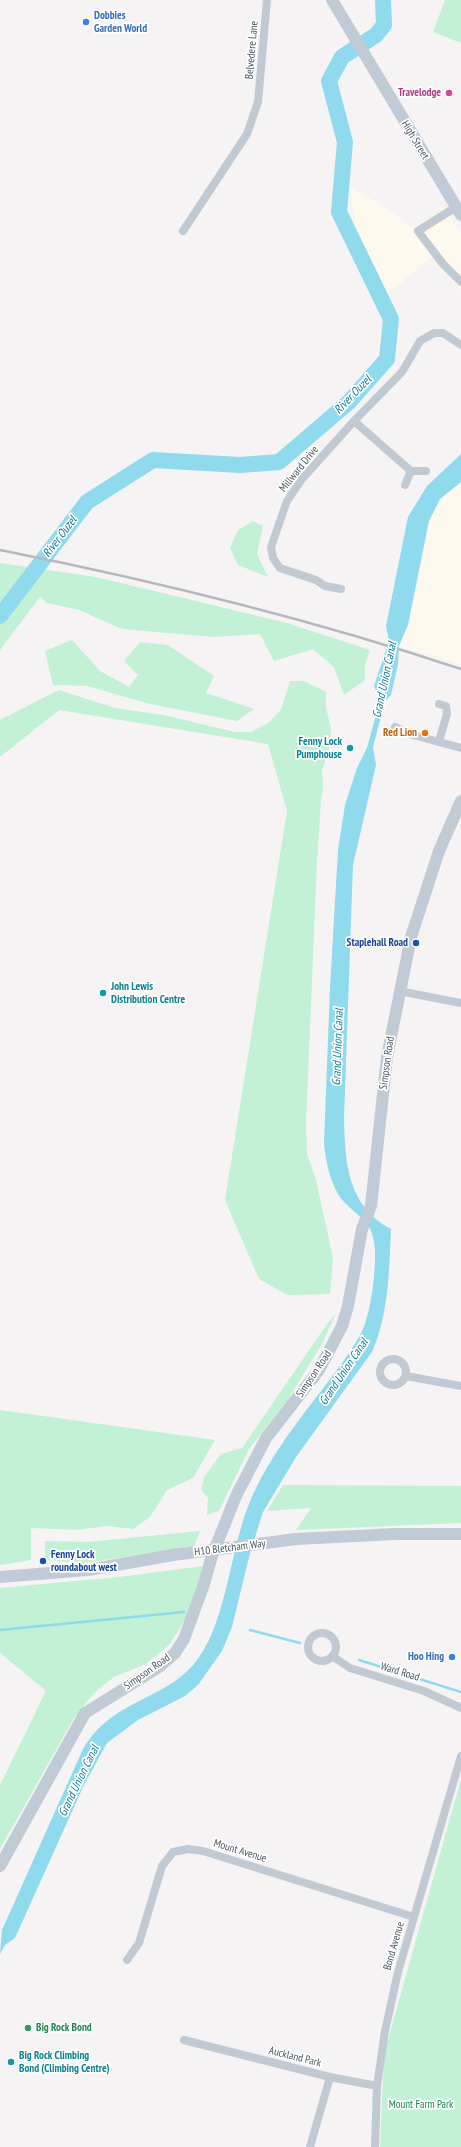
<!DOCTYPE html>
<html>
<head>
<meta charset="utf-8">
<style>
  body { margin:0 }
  canvas { display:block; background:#f5f3f3 }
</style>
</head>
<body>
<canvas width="461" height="2147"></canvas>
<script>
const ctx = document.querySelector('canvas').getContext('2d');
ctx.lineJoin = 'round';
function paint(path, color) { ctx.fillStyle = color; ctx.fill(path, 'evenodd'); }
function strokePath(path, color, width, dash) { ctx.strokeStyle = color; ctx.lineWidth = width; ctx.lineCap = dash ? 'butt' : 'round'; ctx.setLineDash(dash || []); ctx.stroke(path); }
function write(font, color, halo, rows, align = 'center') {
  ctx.font = font + ' "PT Sans Narrow",sans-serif'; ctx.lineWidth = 3.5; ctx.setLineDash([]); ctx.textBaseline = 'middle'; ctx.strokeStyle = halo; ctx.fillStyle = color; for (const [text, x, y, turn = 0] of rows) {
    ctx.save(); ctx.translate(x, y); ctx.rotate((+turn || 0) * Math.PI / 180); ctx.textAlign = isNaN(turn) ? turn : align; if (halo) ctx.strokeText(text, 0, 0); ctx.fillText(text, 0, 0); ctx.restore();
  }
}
paint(new Path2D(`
  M350,186L398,216L414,229L446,212L461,234V290L432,257L386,295L357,242Z
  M461,482V664L399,646L408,625L429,521L440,499Z`), '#fdf9ef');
paint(new Path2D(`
  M445,0H461V43L433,32Z
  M253,521L263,526L257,554L268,577L238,565L230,548L238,530Z
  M0,563L96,577L287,623L370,650L365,664V680L344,695L334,667L313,649L274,661L260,634L214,637L122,629L79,610L47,603L40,597L0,650Z
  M72,640L100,671L129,687L138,675L124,661L140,642L168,645L214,676L206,693L254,709L237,721L150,704L87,686L53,685L45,651Z
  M290,681H304L326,692V708L331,728L329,749L322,771L323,788L321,801L317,861L306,1125L307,1154L316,1180L333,1258L330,1294L287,1295L259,1279L225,1200L287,811L268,744L59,710L0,757V720L59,690L115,708L164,715L235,732H251L268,723L281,710Z
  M336,1313L323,1342L287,1401L249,1449L219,1511L207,1515L208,1498L201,1490L204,1477L221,1454L242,1448L327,1324Z
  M0,1410L215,1440L193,1478L167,1490L150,1517L133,1529L107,1526L76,1530L31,1528V1560L0,1565Z
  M283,1485L461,1486V1523L296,1530L311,1508L267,1511Z
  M200,1531L194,1547L84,1563L45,1560V1541L88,1542Z
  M204,1566L187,1617L169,1645L146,1664L114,1677L95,1692L74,1718L0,1849V1785L46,1691L0,1653V1588L119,1577Z
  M461,1779V2147H380L384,2054Z`), '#c3f1d5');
paint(new Path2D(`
  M461,454V482L440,499L429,521L408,625L399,646L398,664L391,695L385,701L373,747L376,765L353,865L344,1118C345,1162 347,1206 391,1229C389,1271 389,1313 372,1352L296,1457L263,1512L250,1553L232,1627L222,1651L198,1685L185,1696L138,1720L107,1743L84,1785L15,1938L5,1945L0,1954L2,1930L83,1749C112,1700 162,1701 194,1664C225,1628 230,1554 247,1509C264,1464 295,1425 324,1387C338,1368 353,1350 363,1329C371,1310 376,1272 375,1250C373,1220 361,1220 343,1201C330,1185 326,1162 324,1143L330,987L338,850L345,805L357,768L367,748L380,700L374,686L389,641L386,626L408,517L427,486Z`), '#90daee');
strokePath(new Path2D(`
  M0,1630L184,1612
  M250,1630L300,1643
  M359,1660L461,1692`), '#90daee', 2.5);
strokePath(new Path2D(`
  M0,616L87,502L153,460L240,465L279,462L349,402L387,359L391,319L339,212L345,142L329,81L342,57L376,35L384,25L383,0`), '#90daee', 16);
strokePath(new Path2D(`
  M456,207L418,231L443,264L461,282
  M183,231L247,134L258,102L267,0
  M354,421L411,471
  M405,485L411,471H426
  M341,589L325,586L316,580L280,568L273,558L271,547L287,501L302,479L354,421L402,372L420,341L434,333H443L461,345
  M439,704L446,706L447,714L439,741
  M395,727L413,735L461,748
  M399,991L461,1003
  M380 1372a13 13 0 1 1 26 0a13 13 0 1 1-26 0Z
  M406,1376L461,1386
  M308 1647a14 14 0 1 1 28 0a14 14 0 1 1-28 0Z
  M332,1656L350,1668L424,1691L461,1708
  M127,1960L139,1943L162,1866L173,1852L188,1849L203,1851L414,1917
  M184,2040L330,2077L310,2147
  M330,2077L377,2086
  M375,2147L377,2086L385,2031L398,1972L461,1756`), '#c1cad2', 8);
strokePath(new Path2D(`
  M332,0L461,215
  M296,1539L395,1534H461
  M0,1577L88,1570L173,1555
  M0,1866L85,1713L159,1667L175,1653L184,1639L203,1587L212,1556L236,1496L266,1438L319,1370L342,1326L348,1306L362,1229L371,1206L387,1057L411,937L439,851L461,801`), '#c1cbd6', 12);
strokePath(new Path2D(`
  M0,550C156,581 310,619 461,669`), '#b5b8bd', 2.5);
strokePath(new Path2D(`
  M173,1555L296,1539`), '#c1cbd6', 12);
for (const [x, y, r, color] of [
  [86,22,4,"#3f7fe0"],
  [449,93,4,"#d1479c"],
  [425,733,4,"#e8710a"],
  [350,748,4,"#0f9aa8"],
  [416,943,4,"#1a4fb4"],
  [103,993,4,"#0f9aa8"],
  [43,1561,4,"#1a4fb4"],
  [452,1657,4,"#3f7fe0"],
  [28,2028,4,"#2e9e5b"],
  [11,2062,4,"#0f9aa8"]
]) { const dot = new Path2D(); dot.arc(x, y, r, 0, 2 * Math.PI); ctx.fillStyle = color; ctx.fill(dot); strokePath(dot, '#fff', 1.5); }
write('bold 11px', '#366cbe', '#fff', [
  ["Dobbies",94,16],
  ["Garden World",94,29],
  ["Hoo Hing",444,1657,"right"]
], 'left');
write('11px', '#4a5661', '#fff', [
  ["Belvedere Lane",252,50,-85],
  ["High Street",415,140,59],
  ["Millward Drive",299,469,-51],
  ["Simpson Road",387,1063,-82],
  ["Simpson Road",314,1374,-56],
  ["H10 Bletcham Way",230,1548,-7],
  ["Simpson Road",147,1672,-35],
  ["Ward Road",400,1672,17],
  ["Mount Avenue",240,1851,17],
  ["Bond Avenue",394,1946,-74],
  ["Auckland Park",295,2057,14]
]);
write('bold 11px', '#b23c85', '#fff', [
  ["Travelodge",441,93]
], 'right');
write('bold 11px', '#c56008', '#fff', [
  ["Red Lion",417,733]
], 'right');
write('bold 11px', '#0d838f', '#fff', [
  ["Fenny Lock",342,742,"right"],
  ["Pumphouse",342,755,"right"],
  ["John Lewis",111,987],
  ["Distribution Centre",111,1000],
  ["Big Rock Climbing",19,2056],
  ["Bond (Climbing Centre)",19,2069]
], 'left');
write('bold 11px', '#164399', '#fff', [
  ["Staplehall Road",408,943],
  ["Fenny Lock",51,1555,"left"],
  ["roundabout west",51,1568,"left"]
], 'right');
write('bold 11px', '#27864d', '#fff', [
  ["Big Rock Bond",36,2028]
], 'left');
write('11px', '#17864f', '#fff', [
  ["Mount Farm Park",421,2105]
]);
write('italic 12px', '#0c7c9b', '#fff', [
  ["River Ouzel",353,395,-46],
  ["River Ouzel",60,537,-53],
  ["Grand Union Canal",385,680,-78],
  ["Grand Union Canal",338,1047,-88],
  ["Grand Union Canal",344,1372,-56],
  ["Grand Union Canal",79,1781,-64]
]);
</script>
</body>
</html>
